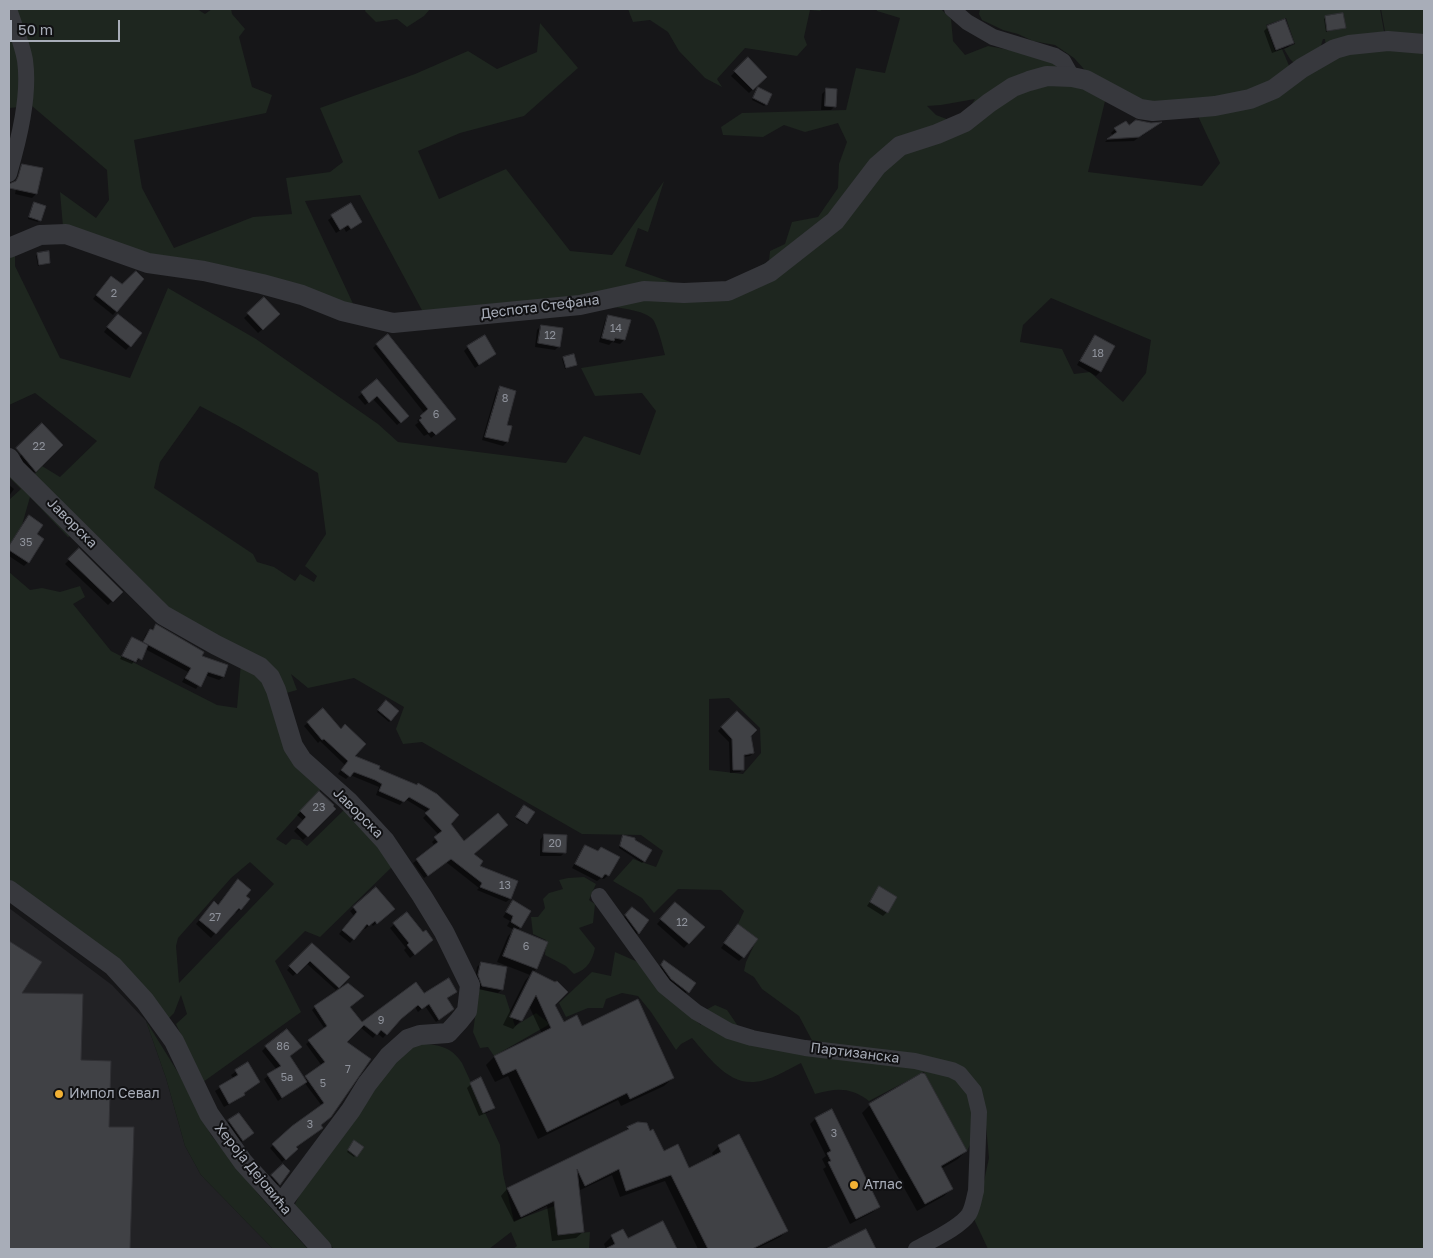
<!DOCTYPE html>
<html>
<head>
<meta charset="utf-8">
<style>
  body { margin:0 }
  #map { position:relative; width:1433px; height:1258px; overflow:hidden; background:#161618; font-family:"Golos Text",sans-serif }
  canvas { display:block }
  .frame { position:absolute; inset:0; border:10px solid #a8adb8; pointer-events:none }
  .scale { position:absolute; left:10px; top:20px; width:110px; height:22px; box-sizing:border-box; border:2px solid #a8adb8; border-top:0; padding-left:6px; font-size:15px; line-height:18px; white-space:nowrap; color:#a8adb8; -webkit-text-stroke:4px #111113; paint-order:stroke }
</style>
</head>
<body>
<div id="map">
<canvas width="1433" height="1258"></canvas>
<div class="frame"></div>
<div class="scale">50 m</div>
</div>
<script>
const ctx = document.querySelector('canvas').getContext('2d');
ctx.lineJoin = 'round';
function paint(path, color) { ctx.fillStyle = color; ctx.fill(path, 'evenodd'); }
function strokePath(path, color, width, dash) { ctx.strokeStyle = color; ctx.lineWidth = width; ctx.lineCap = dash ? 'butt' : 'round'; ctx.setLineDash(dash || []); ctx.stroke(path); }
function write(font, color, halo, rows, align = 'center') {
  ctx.font = font + ' "Golos Text",sans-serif'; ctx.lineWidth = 4; ctx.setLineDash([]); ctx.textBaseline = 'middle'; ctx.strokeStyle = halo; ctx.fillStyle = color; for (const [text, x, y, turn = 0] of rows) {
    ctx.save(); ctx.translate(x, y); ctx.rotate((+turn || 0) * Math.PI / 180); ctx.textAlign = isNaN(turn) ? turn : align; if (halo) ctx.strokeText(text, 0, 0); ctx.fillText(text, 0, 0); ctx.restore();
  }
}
paint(new Path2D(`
  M9,908L112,985L146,1021L166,1078L185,1146L201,1175L273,1249H9Z`), '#222225');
paint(new Path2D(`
  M14,9H197L205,14L212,9H231L232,14L245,29L239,37L252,87L272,95L266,113L134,140L142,188L174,248L253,217L292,214L286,178L330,172L343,162L320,108L415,74L468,51L497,69L537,52L540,23L578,68L524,116L460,133L418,151L439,199L506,169L570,251L612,255L664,181L648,232L638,228L625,266L688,288C715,290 746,274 769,261L770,251L785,244L792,222L818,217L838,188L839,164L847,142L838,123L805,132L784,125L763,137L723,135L721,127L742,113L846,110L856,68L885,73L900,18L877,11L876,9H941L951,19L953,41L965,55L988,46L1032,54L1055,64L1106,97L1088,172L1202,186L1220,163L1197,114L1341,51L1424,48V1249H988L973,1217L981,1195L989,1158L985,1114L967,1151L924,1072L869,1101C850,1087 837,1088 815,1094L801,1063C787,1070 770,1081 754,1082C727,1084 708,1056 692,1038L681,1044L676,1050L651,1012L638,996L622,993L606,999L603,1008H588L566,1017L559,1003L592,972L611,976L615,952L647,966L677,1005L701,1025L704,1011L715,1005L727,1010L740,1029L815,1046L799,1016L762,989L754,977L744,971L746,962L757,939L738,924L744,911L721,890L678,889L654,913L642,898L613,881L633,859L656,867L663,851L641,835L582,834L422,742L403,744L396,729L404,707L354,678L308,688L291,674L297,690L283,694L175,616L77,534L68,537L30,497L22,525L9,546V500L21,489L9,477V464L33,476L42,466L60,477L97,441L35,393L9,405V243L15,254V266L60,358L130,378L168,288L256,339L378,424L398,442L566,463L584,436L640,455L656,411L642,393L595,396L581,368L665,355C662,344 659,331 654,321C647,309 611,307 598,305L424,314L360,195L305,201L356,310L92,238L63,227L60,192L96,218L109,200L107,170L32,106L9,108V41H11L23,60ZM975,99L962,120L957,123L936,115L927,106L941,105ZM1051,298L1151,340L1146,373L1123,402L1090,372L1074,374L1062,349L1020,342L1023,325ZM200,406L238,426L318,473L326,534L305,566L317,576L314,582L300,574L295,581L274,567L257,562L253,554L154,488L160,462ZM729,698L760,728L761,753L743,774L709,770V699Z
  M366,9H430L424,16L407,27L397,19L376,22L365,11Z
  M628,9H822L820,11L810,10L804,37L807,45L797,56L745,48L717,79L722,87L705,78L679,51L668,32L650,20L633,22Z
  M980,9H1380L1385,37L1326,49L1325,39H1323L1319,52L1295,64L1290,59L1284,49L1295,44L1286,18L1266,25L1275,51L1282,49L1290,68L1257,93L1153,106L1092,78L1074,58L1055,45L1033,41L1018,34L1003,30L982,20L979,14Z
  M1381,9H1424V41L1386,37Z
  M9,572L30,590L42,588L60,592L80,586L85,597L73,604L111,651L217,705L237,708L241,663L259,675L323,787L276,839L286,845L292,839L300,840L307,846L347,807L396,863L320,937L305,931L275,961L301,1012L203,1082L176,1024L187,1014L181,995L174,1013L169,1018L9,884ZM250,862L274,884L179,983L176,946L178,938L231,878Z
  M584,877L596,884L589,900L595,904L593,923L579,928L595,948C592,961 588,969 574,974L566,966L545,955L546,940L533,934L531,917H538L545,908L543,899L549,893L563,889L559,880L568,878Z
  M479,989L505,995L515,1026L536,1013L550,1024L494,1056L488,1047L480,1048L473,1032Z
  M146,1021L179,1074L211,1135L259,1195L308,1249H273L201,1175L185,1146L166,1078Z
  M418,1044C437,1044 451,1046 462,1063L500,1145L503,1174L514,1221L557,1205L562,1212L556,1221L558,1235L590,1232L589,1249H513L517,1246L511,1232L489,1249H334L294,1206L314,1166L398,1056Z`), '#1e261f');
paint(new Path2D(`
  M1325,18L1345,27L1326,32L1324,19Z
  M1268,27L1292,43L1288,47L1272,53L1264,31Z
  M748,59L766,77L749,93L731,76Z
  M757,90L766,104L764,106L752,100Z
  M826,90L835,106L831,110H821L822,94Z
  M1159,124L1142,136L1111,137L1113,136L1111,133L1115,129Z
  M1138,138L1134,141L1105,142L1107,140Z
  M24,166L36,194L32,198L15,194L20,170Z
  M34,203L44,207L38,222L28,219Z
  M350,205L361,222L346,232L344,228L336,233L328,220Z
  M38,254L49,263L38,266L36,256Z
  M142,279L113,315L93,299L107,281L122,286Z
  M265,299L279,314L258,333L244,318Z
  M609,316L624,340L620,344L612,342L609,345L599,342L605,320Z
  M114,319L140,334L126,350L104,332Z
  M541,326L559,346L555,350L535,347L537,330Z
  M1095,336L1113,347L1100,372L1096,376L1077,365L1091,340Z
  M377,344L450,423L431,438L428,434L424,436L415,425L419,422L417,421L425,414L373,348Z
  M468,347L495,354L475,368L464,351Z
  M564,358L576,365L565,369L562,359Z
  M377,381L407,416L397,425L373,399L365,405L358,397Z
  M500,388L506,426L511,427L507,442L503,446L482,440L496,392Z
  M37,433L62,445L29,477L16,462Z
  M9,485L14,489L9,496Z
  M29,517L35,534L28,562L24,566L9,556V546Z
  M79,550L121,592L108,605L65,564Z
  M156,626L201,656L227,665L223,677L219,680L205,675L196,689L182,682L188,672L145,649L137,662L134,661L132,664L120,659L132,638L142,643L146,634Z
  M386,702L398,711L389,722L377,712Z
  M323,710L353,756L378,769L417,786L449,823L472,855L478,866L516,882L510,899L506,902L477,890L479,888L446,862L424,878L413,863L435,846L432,842L439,835L423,818L428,813L405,799L400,805L376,795L379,787L350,775L346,779L338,774L345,765L320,741L318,743L304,726Z
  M737,712L749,736L753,753L750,756L743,757V769L740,772L730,773L729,742L718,731Z
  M319,793L334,809L303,840L294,831L304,821L297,815Z
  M522,808L526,823L525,824L516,819Z
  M544,835L565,852L561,856H540V840Z
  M623,837L644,861L642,863L619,848Z
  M586,846L597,852L608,875L604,879L601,878L597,881L572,868L582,850Z
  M879,888L887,912L883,916L867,906Z
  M245,896L240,909L236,913L234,911L211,938L196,924L210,907L218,906Z
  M513,902L520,927L517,931L546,943L536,969L533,972L554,1005L563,1023L581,1027L673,1078L664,1086L621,1106L618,1100L538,1139L508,1076L495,1082L486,1065L494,1057L542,1034L529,1006L521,1020L513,1029L503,1025L525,981L530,975L497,962L508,936L514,930L507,926L510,921L503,917Z
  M673,906L703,927L684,948L657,924Z
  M354,908L389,913L373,926L371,924L365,929L363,927L350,943L339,934L354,916L350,911Z
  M628,912L648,920L634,937L622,920Z
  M407,914L428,944L410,958L404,950L406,948L390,928Z
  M734,930L743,957L739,961L721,948Z
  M9,942L40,962L19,994L80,1061L108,1128H132L129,1249H9Z
  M312,944L348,977L336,990L306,963L293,976L287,970Z
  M664,962L694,983L684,995L658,969Z
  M481,963L502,989L498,993L478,989L475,980L477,967Z
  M456,992L446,999L452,1009L446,1015L436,1022L425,1006L418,1012L415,1007L398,1020L383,1038L377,1033L373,1038L360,1027L345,1042L370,1059L295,1147L296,1149L282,1162L270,1148L293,1127L322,1106L304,1082L278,1101L264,1079L277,1070L262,1051L266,1047L287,1031L289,1057L304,1080L322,1066L306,1044L325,1029L312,1010L315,1007H349L362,1024L423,995Z
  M247,1064L259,1082L243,1093L239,1099L224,1107L215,1091L234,1079L231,1075Z
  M471,1084L493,1108L489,1112L479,1116L467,1088Z
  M870,1105L966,1151L958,1159L941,1169L952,1188L944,1196L917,1211L862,1113Z
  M832,1111L879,1206L873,1212L850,1224L823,1169L826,1167L822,1159L826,1156L810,1124L815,1119Z
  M239,1114L248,1137L238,1144L225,1125Z
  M628,1128L650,1132L663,1153L689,1169L714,1157L712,1153L719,1146L787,1231L780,1237L756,1249H698L665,1181L620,1197L612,1175L578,1191L583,1232L576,1238L552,1241L547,1206L514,1222L501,1196L507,1189L623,1133Z
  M353,1144L362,1148L354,1157L347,1152Z
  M283,1166L289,1172L275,1188L268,1180Z
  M612,1236L627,1240L674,1246L671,1249H606L604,1244Z`), '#0007');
const building = new Path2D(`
  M1343,13L1346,28L1327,31L1325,16Z
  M1285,19L1294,43L1276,50L1267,26Z
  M748,57L767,77L753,90L734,71Z
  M758,87L772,94L767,105L753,98Z
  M826,88L837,89L836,107L825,106Z
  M1136,120L1151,123L1162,122L1139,137L1107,139L1117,132L1114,128L1126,121L1129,125Z
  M22,164L43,168L37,194L9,188V184L16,181L18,177Z
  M34,202L46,206L41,221L29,217Z
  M351,203L362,222L351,229L348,225L340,230L331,215Z
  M49,251L50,263L39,265L37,253Z
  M136,271L144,279L117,312L96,295L111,276L122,284Z
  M264,297L280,314L263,330L247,313Z
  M118,314L142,333L131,347L107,327Z
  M608,315L631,320L625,340L615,338L614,341L602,338Z
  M541,325L563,328L560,347L538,343Z
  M388,334L456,419L436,435L432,431L429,433L419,420L422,418L420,416L428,409L376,344Z
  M485,335L496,354L479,365L467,346Z
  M1095,335L1115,346L1101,372L1080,361Z
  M574,354L577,365L566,368L563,357Z
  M377,379L409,416L401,423L377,396L369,403L361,392Z
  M500,386L516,391L507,425L512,426L508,442L485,437Z
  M42,423L63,445L36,472L16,448Z
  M29,515L43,525L37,534L44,539L29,563L9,550V546Z
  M79,548L123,592L113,602L68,559Z
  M156,624L204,652L202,656L228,665L224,677L208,672L201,687L185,678L191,668L143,642L150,629L153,630Z
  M132,637L148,645L142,660L138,658L136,662L122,656Z
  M386,700L399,711L391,721L378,710Z
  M323,708L341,729L345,724L366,744L355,756L380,766L379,769L417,785L418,783L437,794L459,815L451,824L464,841L498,813L508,825L474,854L483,861L480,866L518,881L511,899L480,887L482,883L451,859L428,876L416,859L438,842L434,837L442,831L425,813L430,809L409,797L404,802L379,791L382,784L375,780L354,772L350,777L341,770L348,761L324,739L322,740L307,722Z
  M737,711L757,730L751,736L754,753L744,755V770H733L732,739L721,727Z
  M319,791L334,805L333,806L336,809L308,837L297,827L306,817L300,811Z
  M524,805L535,812L527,824L516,817Z
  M544,834L567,835L566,853L543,852Z
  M623,835L635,838V840L652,850L645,862L620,846Z
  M585,845L598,851L601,847L620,857L609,876L605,874L602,878L575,864Z
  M238,879L251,890L246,896L250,899L241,910L239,908L216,934L199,920L214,901L218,905Z
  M879,886L897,897L888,913L870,902Z
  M376,887L395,909L377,924L375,921L369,926L367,924L354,940L342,930L357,912L353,907Z
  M513,900L531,911L521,928L511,922L513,916L506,912Z
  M675,902L705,927L689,944L660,919Z
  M632,907L649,920L639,934L625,915Z
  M407,912L423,932L426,930L433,940L415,955L407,945L409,943L393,923Z
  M738,924L758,939L744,958L724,943Z
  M514,928L548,942L537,969L503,956Z
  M9,941L42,962L22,993L83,994L81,1060L111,1061L109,1127H134L130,1249H9Z
  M312,943L350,977L339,988L310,961L297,974L289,966Z
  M664,960L696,983L689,993L671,979L661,965Z
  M481,962L507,967L503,990L482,986L478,975Z
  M533,971L555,982L557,981L568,992L555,1005L564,1022L577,1015L582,1026L638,999L674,1078L630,1099L627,1093L547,1132L516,1069L503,1075L494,1056L551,1028L536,995L522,1021L510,1017Z
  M449,978L457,992L447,998L454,1009L439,1020L429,1004L422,1009L418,1005L401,1019L387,1035L381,1030L377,1035L364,1025L347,1042L371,1059L331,1117L321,1125L323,1128L296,1147L298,1149L286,1160L272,1144L292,1126L324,1103L305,1076L325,1062L308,1040L327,1026L314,1006L348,983L364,996L350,1007L362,1022L416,982L424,993Z
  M287,1029L302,1047L290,1056L307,1082L282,1098L267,1074L281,1066L265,1046Z
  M248,1062L260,1082L244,1093L245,1095L229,1104L219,1086L238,1075L235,1070Z
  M922,1073L925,1074L967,1151L941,1166L953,1189L925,1204L869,1104Z
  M481,1077L495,1108L483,1113L470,1083Z
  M832,1109L880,1207L856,1219L828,1162L831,1161L827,1153L831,1151L815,1118Z
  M239,1113L254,1133L243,1141L228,1120Z
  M638,1122L647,1123L650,1131L653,1129L664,1151L678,1144L689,1168L721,1152L718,1145L739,1134L788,1231L752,1249H708L671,1175L626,1191L619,1169L585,1186L577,1169L584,1232L558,1235L554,1201L521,1217L507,1188L629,1129L627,1127Z
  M354,1140L364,1147L357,1157L348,1150Z
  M283,1164L290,1171L280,1185L271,1175Z
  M663,1221L677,1249H605L615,1244L611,1235L623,1229L628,1238Z
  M866,1229L876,1249H826Z`);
paint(building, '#404145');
strokePath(building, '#303034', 1);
strokePath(new Path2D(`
  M952,9L967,22L993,37L1055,56L1063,61L1072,77
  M9,174C19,139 30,96 25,60C22,43 14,25 9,9
  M599,896L664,986L696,1012L729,1031L752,1038L805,1048L915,1061L952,1070L960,1074L974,1091L979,1112L976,1191C974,1198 973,1207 969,1214C960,1228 930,1241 916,1249`), '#37383d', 16);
strokePath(new Path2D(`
  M9,248L40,235L66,234L148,263L204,271L262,284L302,295L342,311L393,323L580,305L644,291L684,293L728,291L770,272L835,221L877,166L900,146L937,134L965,122L989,103L1013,87L1029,81L1047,76L1072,77L1086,80L1140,109L1153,111L1192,108L1215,106L1250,99L1274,89L1302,68L1335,49L1349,45L1388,41L1424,44
  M9,458L15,468L163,615L216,645L260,667L270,677L276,690L293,746L302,760L349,802L385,841L422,896L444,932L470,985L467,1011L459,1021L448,1033L420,1035L408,1039L389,1056L367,1084L351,1110L281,1204
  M9,890L113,966L145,1001L174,1041L209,1114L243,1162L322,1249`), '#37383d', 20);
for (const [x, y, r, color] of [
  [59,1094,5,"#f2b134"],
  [854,1185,5,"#f2b134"]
]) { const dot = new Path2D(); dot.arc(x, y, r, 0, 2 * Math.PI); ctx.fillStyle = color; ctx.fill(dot); strokePath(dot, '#111113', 2); }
write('11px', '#8e929b', null, [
  ["2",114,294],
  ["14",616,329],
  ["12",550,336],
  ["18",1098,354],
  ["8",505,399],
  ["6",436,415],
  ["22",39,447],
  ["35",26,543],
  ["23",319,808],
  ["20",555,844],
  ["13",505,886],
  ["27",215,918],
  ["12",682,923],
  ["6",526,947],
  ["9",381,1021],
  ["86",283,1047],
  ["7",348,1070],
  ["5a",287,1078],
  ["5",323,1084],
  ["3",310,1125],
  ["3",834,1134]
]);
write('14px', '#a8adb8', '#111113', [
  ["Деспота Стефана",540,307,-7],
  ["Јаворска",72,523,45],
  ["Јаворска",358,813,45],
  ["Партизанска",855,1053,7],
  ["Хероја Дејовића",253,1169,51]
]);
write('14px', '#a8adb8', '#111113', [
  ["Импол Севал",69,1094],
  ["Атлас",864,1185]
], 'left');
</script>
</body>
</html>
